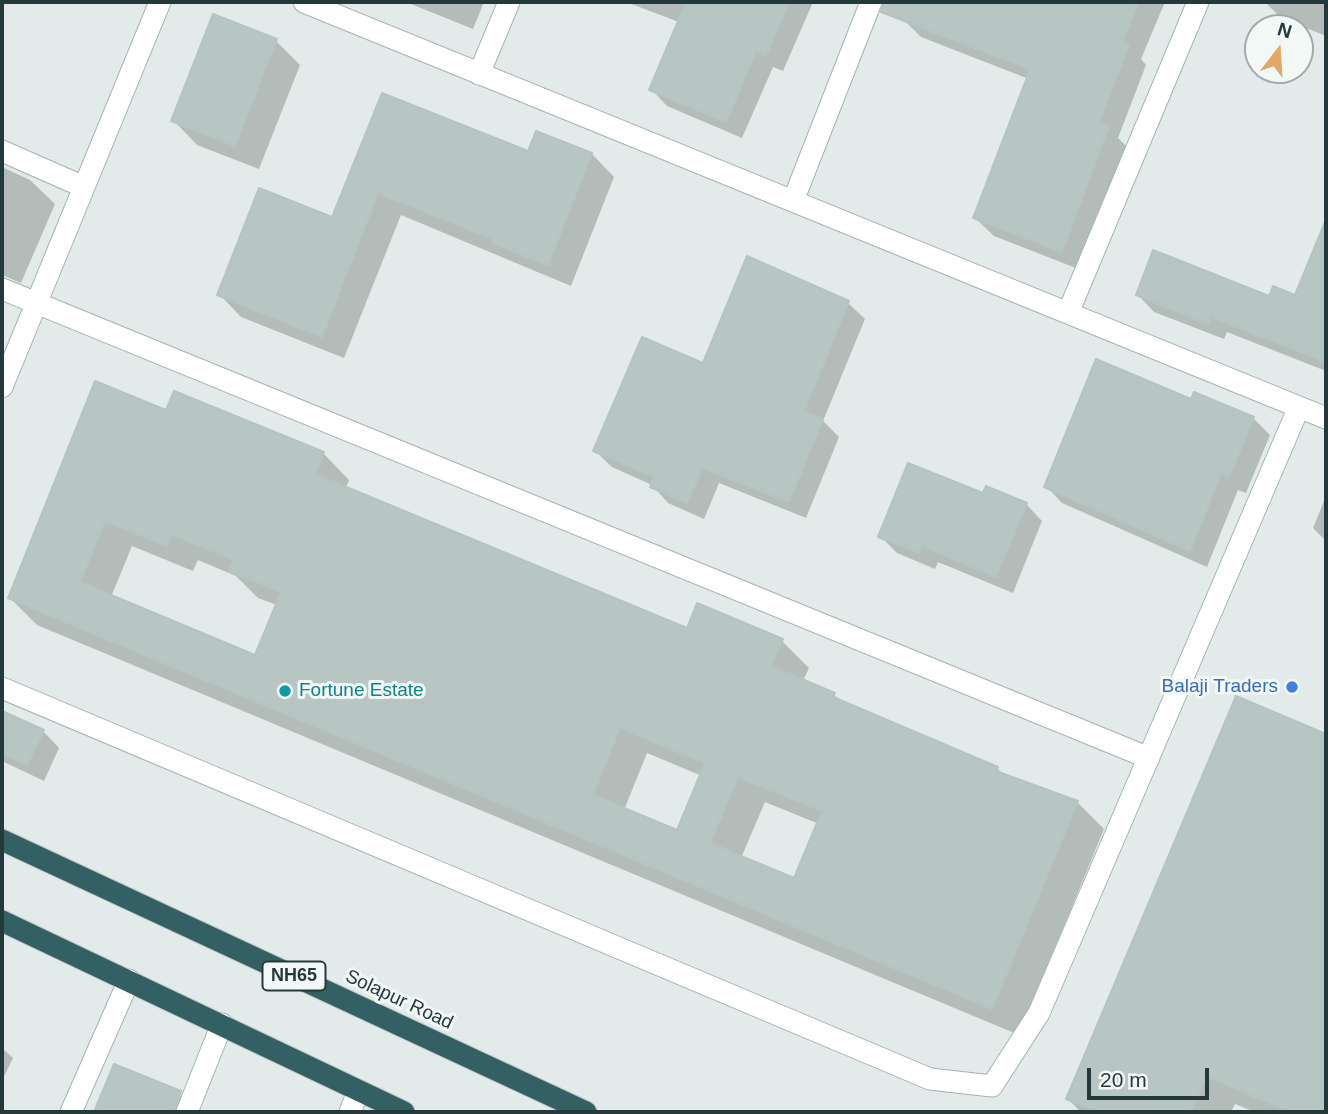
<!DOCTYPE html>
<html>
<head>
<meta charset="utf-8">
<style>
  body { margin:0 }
  #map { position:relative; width:1328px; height:1114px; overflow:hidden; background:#e2ebe9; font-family:Arial,sans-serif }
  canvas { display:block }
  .frame { position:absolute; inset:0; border:4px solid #243a3a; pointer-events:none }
  .north { position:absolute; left:1244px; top:14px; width:70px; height:70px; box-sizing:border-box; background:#f2f8f6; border:2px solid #a0acab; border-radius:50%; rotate:17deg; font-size:19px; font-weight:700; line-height:28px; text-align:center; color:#243a3a }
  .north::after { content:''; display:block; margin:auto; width:24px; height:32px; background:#e4a766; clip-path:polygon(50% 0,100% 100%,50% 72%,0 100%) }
  .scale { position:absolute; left:1087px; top:1068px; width:122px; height:32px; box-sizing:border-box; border:4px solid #243a3a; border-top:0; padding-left:9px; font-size:21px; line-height:24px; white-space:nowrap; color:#243a3a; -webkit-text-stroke:5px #f2f8f6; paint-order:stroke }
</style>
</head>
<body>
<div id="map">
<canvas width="1328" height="1114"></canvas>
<div class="frame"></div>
<div class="north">N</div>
<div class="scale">20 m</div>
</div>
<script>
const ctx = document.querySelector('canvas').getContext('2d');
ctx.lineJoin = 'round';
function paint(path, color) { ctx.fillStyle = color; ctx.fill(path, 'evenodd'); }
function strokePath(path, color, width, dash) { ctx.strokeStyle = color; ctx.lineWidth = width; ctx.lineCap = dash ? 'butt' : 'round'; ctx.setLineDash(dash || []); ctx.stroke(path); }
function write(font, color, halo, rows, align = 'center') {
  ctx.font = font + ' Arial,sans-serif'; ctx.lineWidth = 6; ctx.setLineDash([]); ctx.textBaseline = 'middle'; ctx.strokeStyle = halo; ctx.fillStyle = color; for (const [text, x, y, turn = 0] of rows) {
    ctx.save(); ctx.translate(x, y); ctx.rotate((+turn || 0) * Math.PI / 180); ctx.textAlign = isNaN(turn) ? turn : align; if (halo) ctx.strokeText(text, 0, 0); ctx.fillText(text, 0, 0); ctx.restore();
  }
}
paint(new Path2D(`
  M406,2H484L473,29Z
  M626,2H813L783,71L773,67L742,138L667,106L651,89L679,22Z
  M909,2H1165L1141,59L1146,65L1118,138L1127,147L1081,270L994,236L975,218L1029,79L921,37L903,19Z
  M1265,2H1326V36L1281,18Z
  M276,41L300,65L259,169L197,145L173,120Z
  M383,95L529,153L537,133L592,154L614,177L571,286L401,215L344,358L241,317L219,294L333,219Z
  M2,167L30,180L55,204L21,283L2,275Z
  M1326,222V371L1227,332L1224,339L1154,312L1138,295L1296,297Z
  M848,303L865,319L823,421L839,437L806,518L719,483L704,519L668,503L652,485L612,467L595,451L704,366Z
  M1192,402L1253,418L1270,435L1246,493L1238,490L1207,567L1062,503L1046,486Z
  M167,412L323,453L349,480L346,488L688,631L782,641L809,668L803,681L834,695L843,703L997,768L1004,776L1077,802L1104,829L1019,1035L37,625L10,598ZM132,546L193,571L198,560L236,576L258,598L277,605L256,657L111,597ZM647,753L702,776L678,832L624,810ZM765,802L819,824L795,880L741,858Z
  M984,496L1026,504L1042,521L1013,593L938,562L935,569L897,553L880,536Z
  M1326,496V541L1313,528Z
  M1237,698L1326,736V1112H1255L1235,1104L1231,1112H1081L1068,1099Z
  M2,713L43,731L59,748L44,781L2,761Z
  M2,1048L13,1058L2,1081Z
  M115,1066L175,1091L191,1107L189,1112H96Z`), '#0003');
const building = new Path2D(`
  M686,2H789L766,56L756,51L726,122L649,90Z
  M884,2H1139L1122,42L1129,45L1099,122L1109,126L1062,252L973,218L1029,72L1027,68L881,12Z
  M213,14L277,39L235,146L171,121Z
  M382,93L528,151L536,131L592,153L548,265L492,243L493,239L378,193L322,337L217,295L259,188L332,217Z
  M1325,222L1326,362L1211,317L1208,324L1136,295L1153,250L1269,296L1273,286L1295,295Z
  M747,256L849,301L804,411L823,419L789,502L702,468L687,503L650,487L654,477L593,451L642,337L703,363Z
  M1096,359L1191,399L1194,392L1254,417L1229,477L1221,474L1190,551L1044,487Z
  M95,381L166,410L174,391L324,452L315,474L687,628L697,603L783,639L771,666L835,693L833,697L998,767L996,771L1078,801L992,1009L8,598ZM105,521L167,546L171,534L234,560L229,571L281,592L255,655L80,582ZM620,728L705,763L677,830L593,795ZM738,777L822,811L794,878L710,843Z
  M908,463L983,493L986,486L1027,503L996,577L922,546L919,553L878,537Z
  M1236,696L1326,734V1112H1291L1206,1076L1191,1112H1098L1066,1099Z
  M2,711L44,730L27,765L2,754Z
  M114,1064L181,1091L174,1112H94Z`);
paint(building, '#b7c5c3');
strokePath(building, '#b5c4c1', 2);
const street = new Path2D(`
  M304,2L1326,418
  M479,74L509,2
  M2,151L84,187
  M793,201L871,2
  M2,289L1149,758
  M1068,313L1198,2
  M2,387L160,2
  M2,688L930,1079L992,1086L1039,1013L1299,407
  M71,1112L129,980
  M187,1112L222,1024
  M350,1112L358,1092`);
const highway = new Path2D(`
  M2,840L586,1112
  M2,921L404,1112`);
strokePath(street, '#a5b2b1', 23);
strokePath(highway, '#c2c8c8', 23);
strokePath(street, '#fff', 21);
strokePath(highway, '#326063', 21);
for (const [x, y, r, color] of [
  [1292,687,7,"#3f7fe0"],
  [285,691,7,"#0f9aa8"]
]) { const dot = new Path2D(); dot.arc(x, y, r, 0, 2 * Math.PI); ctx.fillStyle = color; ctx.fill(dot); strokePath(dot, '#f2f8f6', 2.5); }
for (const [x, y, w] of [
  [294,976,63]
]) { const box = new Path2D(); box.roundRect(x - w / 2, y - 14.5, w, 29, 5); ctx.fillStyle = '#f2f8f6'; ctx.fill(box); strokePath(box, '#243a3a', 2); }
write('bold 18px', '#243a3a', null, [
  ["NH65",294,976]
]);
write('19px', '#366cbe', '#f2f8f6', [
  ["Balaji Traders",1278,687]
], 'right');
write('19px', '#0d838f', '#f2f8f6', [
  ["Fortune Estate",299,691]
], 'left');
write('19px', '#243a3a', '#f2f8f6', [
  ["Solapur Road",399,1000,25]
]);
</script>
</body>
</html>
